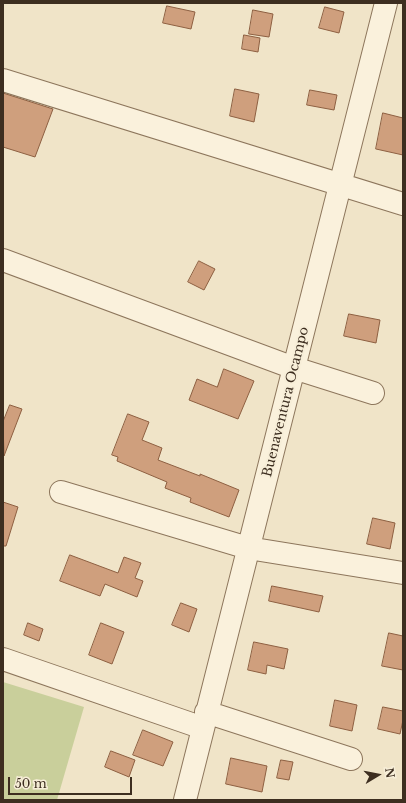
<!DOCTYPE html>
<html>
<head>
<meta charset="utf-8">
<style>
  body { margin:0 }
  #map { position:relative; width:406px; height:803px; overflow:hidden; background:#f0e4c8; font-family:"Libre Baskerville",serif }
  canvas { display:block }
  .frame { position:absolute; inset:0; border:4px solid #3d2e20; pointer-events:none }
  .north { position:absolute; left:358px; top:755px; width:40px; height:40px; -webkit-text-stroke:3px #f7eed8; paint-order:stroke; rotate:80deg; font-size:11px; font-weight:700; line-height:16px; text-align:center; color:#3d2e20 }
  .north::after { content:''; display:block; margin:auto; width:14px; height:18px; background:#3d2e20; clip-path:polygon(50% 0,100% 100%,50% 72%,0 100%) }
  .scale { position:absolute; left:8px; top:777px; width:124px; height:18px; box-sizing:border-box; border:2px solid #3d2e20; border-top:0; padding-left:5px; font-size:12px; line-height:14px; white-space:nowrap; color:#3d2e20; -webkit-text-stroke:3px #f7eed8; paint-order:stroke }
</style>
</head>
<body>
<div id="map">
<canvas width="406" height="803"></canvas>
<div class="frame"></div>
<div class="north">N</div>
<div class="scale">50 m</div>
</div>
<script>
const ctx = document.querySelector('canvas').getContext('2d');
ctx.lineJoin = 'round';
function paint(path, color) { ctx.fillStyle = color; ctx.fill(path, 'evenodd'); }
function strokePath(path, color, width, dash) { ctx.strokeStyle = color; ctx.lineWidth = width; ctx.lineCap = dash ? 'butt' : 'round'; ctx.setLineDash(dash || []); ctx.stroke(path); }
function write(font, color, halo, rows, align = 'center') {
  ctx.font = font + ' "Libre Baskerville",serif'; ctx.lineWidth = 4; ctx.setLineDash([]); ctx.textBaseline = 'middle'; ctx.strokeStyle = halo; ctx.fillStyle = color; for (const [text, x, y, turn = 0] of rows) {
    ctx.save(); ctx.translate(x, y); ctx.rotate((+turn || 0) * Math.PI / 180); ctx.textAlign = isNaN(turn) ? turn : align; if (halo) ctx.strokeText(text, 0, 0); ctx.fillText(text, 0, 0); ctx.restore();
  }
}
paint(new Path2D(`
  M3,682L84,707L57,800H3Z`), '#c9cf9b');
const building = new Path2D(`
  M167,6L195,12L191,29L163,23Z
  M325,7L344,12L339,33L319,28Z
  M253,10L273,14L269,37L249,34Z
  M244,35L260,38L258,52L242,49Z
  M235,89L259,94L254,122L230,116Z
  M310,90L337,95L334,110L307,105Z
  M3,93L53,109L35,157L3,147Z
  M383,113L403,118V155L376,149Z
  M199,261L215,269L204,290L188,282Z
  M349,314L380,320L376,343L344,336Z
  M224,369L254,381L238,419L189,400L197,379L217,387Z
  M10,405L22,409L4,456L3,422Z
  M128,414L149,422L142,440L162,448L158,460L200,476V474L239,490L229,517L190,502L191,498L165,488L167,482L117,461L118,457L112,455Z
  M3,502L18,507L6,546H3Z
  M373,518L395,523L390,549L367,544Z
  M70,555L118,573L124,557L141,563L135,578L143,581L137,597L105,584L100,596L60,581Z
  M272,586L323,596L319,612L269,601Z
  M181,603L197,609L189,632L172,625Z
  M28,623L43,629L39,641L24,635Z
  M101,623L124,632L112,664L89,655Z
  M389,633L403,636V670L382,666Z
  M254,642L288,649L284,669L267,665L266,674L248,670Z
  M335,700L357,705L352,731L330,726Z
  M383,707L403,711V720L400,734L378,729Z
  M143,730L173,742L163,766L133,755Z
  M111,751L135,760L129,777L105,767Z
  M231,758L267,766L262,792L226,784Z
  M281,760L293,762L289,780L277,778Z`);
paint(building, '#cf9f7d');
strokePath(building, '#8d5f41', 1);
const minor = new Path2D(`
  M3,80L403,204
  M3,260L294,368L373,393
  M61,492L248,548L403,573
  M3,659L203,728
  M206,712L351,759
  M185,800L386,3`);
strokePath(minor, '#8d765c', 24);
strokePath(minor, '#faf1dc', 22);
write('13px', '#3d2e20', '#f7eed8', [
  ["Buenaventura Ocampo",286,402,-76]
]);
</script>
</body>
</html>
